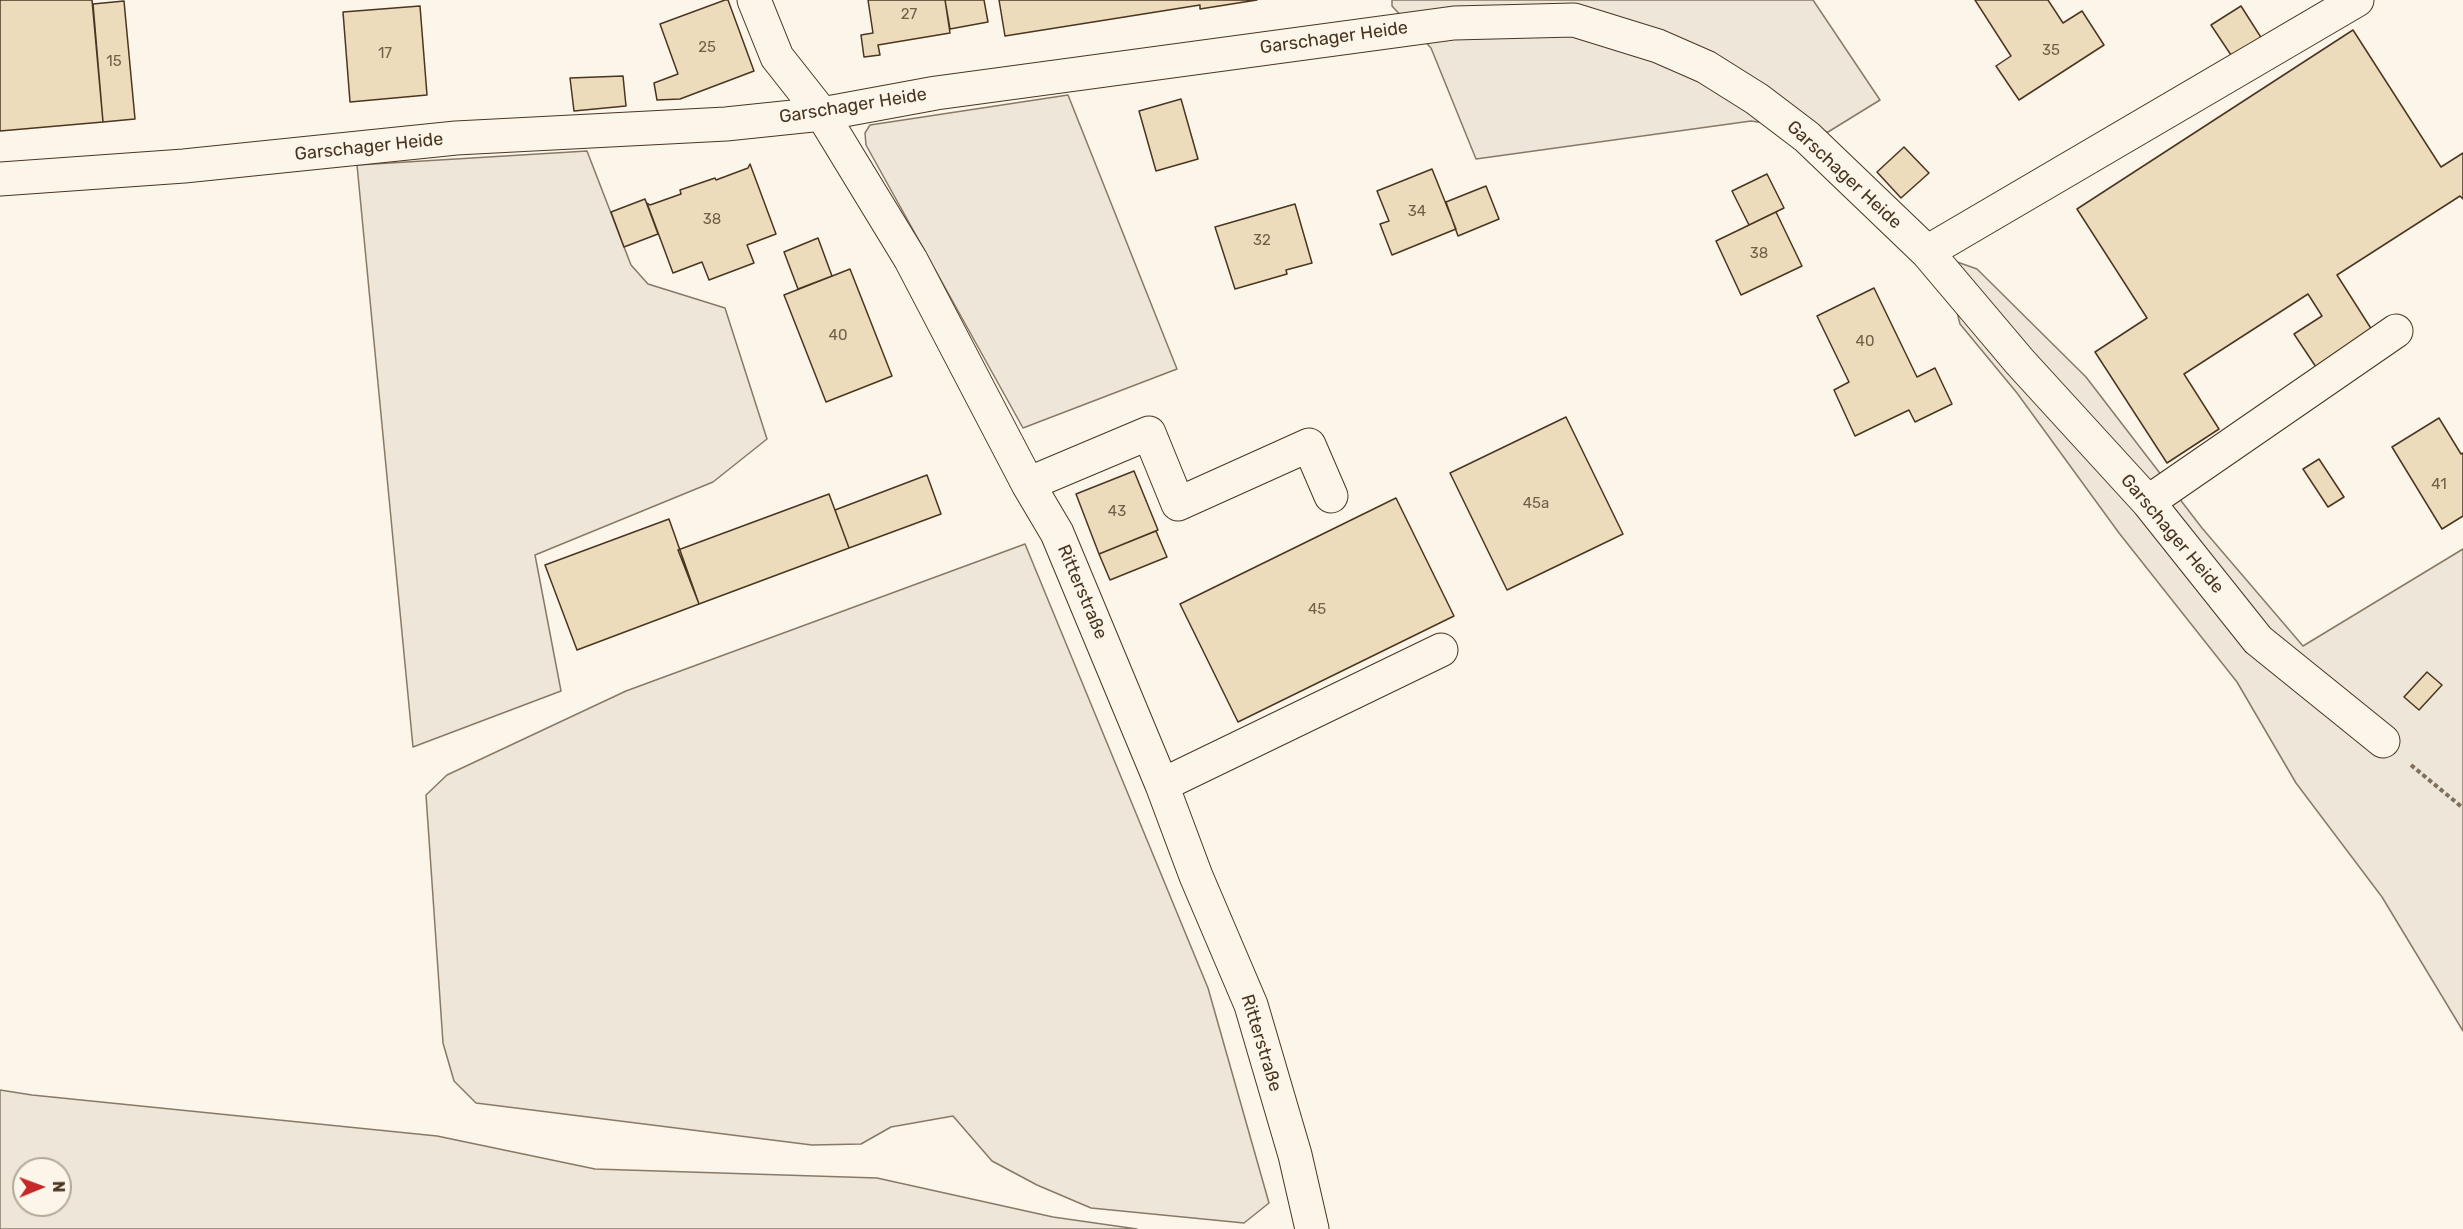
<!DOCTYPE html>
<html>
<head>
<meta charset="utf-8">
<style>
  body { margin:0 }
  #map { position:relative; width:2463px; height:1229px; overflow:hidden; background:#fbf6e9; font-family:Rubik,sans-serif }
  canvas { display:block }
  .north { position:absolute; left:12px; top:1157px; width:60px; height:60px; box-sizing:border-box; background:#fbf6e9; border:2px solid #b4a999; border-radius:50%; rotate:89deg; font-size:16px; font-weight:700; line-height:24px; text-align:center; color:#4a3520 }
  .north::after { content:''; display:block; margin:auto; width:21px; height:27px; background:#c62828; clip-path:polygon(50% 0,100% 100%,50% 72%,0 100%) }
</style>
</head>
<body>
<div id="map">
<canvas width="2463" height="1229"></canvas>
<div class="north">N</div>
</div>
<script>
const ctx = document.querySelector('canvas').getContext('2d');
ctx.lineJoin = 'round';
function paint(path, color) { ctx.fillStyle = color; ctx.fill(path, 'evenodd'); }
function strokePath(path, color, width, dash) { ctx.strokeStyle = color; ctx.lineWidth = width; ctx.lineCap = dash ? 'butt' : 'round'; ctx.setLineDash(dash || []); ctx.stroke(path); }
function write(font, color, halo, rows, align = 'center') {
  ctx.font = font + ' Rubik,sans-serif'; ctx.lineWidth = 4.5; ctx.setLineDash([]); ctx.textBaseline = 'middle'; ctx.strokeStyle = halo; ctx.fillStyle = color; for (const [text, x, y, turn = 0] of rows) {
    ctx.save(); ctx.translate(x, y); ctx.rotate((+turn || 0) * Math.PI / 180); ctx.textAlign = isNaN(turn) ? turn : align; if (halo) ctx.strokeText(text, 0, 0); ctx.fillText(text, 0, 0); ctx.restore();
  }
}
const green = new Path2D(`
  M1392,0H1813L1880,100L1828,132L1751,121L1476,159L1431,48L1392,6Z
  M1068,95L1177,369L1023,428L866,145L865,133L870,125Z
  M587,151L631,265L648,284L725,308L767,439L713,482L535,555L561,691L413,747L357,165Z
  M1943,257L1977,269L2086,377L2202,528L2303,646L2463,549V1031L2382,897L2296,783L2237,682L2119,533L2017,393L1960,324Z
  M1025,544L1208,988L1269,1203L1244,1223L1091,1208L1037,1185L992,1161L953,1116L891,1127L861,1144L812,1145L476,1103L454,1081L443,1043L426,795L447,775L626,691Z
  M0,1090L32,1095L437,1136L595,1169L877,1178L1053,1217L1137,1229H0ZM24,1169H60V1205H24Z`);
paint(green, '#ede6d9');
strokePath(green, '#887966', 1.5);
const building = new Path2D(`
  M0,0H92L103,122L0,131Z
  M725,0H728L754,71L680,99L657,100L654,83L678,74L660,24Z
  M868,0H945L950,33L878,45L880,55L864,57L861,35L873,33Z
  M945,0H984L988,22L950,29Z
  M999,0H1257L1200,9V5L1005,36Z
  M1975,0H2048L2063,23L2082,11L2104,45L2019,100L1996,66L2011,56Z
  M124,1L135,119L103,122L93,4Z
  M420,6L427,95L350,102L343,12Z
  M2241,6L2262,39L2233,58L2211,25Z
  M2353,30L2441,167L2463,153V199L2460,196L2337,275L2372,330L2316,367L2294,334L2322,316L2308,294L2184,374L2219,429L2167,463L2095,352L2147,318L2077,209Z
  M623,76L626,106L574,111L570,78Z
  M1181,99L1198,159L1156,171L1139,111Z
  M1904,147L1929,173L1901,198L1877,172Z
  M750,164L776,234L747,245L754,263L709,280L702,262L673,273L647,203L650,205L681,194L680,190L715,178L716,180L748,168Z
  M1432,169L1456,229L1392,255L1380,224L1389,221L1377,191Z
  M1767,174L1784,208L1749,225L1732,191Z
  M1486,186L1499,219L1458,236L1446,202Z
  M645,199L658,234L624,247L611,212Z
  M1295,204L1312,263L1286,270L1287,274L1235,289L1215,227Z
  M1776,212L1802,266L1741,295L1716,241Z
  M818,238L832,276L798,289L784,252Z
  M850,269L892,376L826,402L784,295Z
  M1874,288L1917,377L1935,368L1952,404L1915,422L1909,410L1855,436L1834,390L1849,382L1817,316Z
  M1566,417L1623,534L1507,590L1450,473Z
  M2439,418L2461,454L2463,453V516L2442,529L2392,447Z
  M2319,459L2344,497L2328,507L2303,469Z
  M1134,471L1158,530L1099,554L1076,494Z
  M927,475L941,514L849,548L835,510Z
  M829,494L849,548L699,604L678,550Z
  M1396,498L1454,616L1238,722L1180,604Z
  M669,519L699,604L577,650L545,565Z
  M1156,531L1167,557L1110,580L1099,554Z
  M2427,672L2442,685L2419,710L2404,697Z`);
paint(building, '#ecdcbc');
strokePath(building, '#4a3520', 1.5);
const minor = new Path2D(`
  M754,0L777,57L822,114L911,260L1028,484L1057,533L1162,785L1196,876L1251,1005L1295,1155L1312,1229
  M0,179L184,166L456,138L726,124L822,114L936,93L1454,23L1574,20L1658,46L1706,67L1757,99L1807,137L1927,252L2020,362L2148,502L2258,640L2383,741
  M1927,252L2357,0
  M1028,484L1149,433L1178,504L1309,445L1331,496
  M2148,502L2396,331
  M1162,785L1441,650`);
strokePath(minor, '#4a3520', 35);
strokePath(new Path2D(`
  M2411,765L2463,808`), '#7f6f5c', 4, [4.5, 3]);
strokePath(minor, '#fbf6e9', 33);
write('15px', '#725f47', null, [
  ["27",909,15],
  ["25",707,48],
  ["35",2051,51],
  ["17",385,54],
  ["15",114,62],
  ["34",1417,212],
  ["38",712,220],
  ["32",1262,241],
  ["38",1759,254],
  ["40",838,336],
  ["40",1865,342],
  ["41",2439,485],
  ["45a",1536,504],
  ["43",1117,512],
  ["45",1317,610]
]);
write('18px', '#4a3520', '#fbf6e9', [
  ["Garschager Heide",1334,38,-8],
  ["Garschager Heide",853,106,-9],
  ["Garschager Heide",369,147,-6],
  ["Garschager Heide",1844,175,43],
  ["Garschager Heide",2172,534,50],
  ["Ritterstraße",1082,592,67],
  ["Ritterstraße",1261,1043,73]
]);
</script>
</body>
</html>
